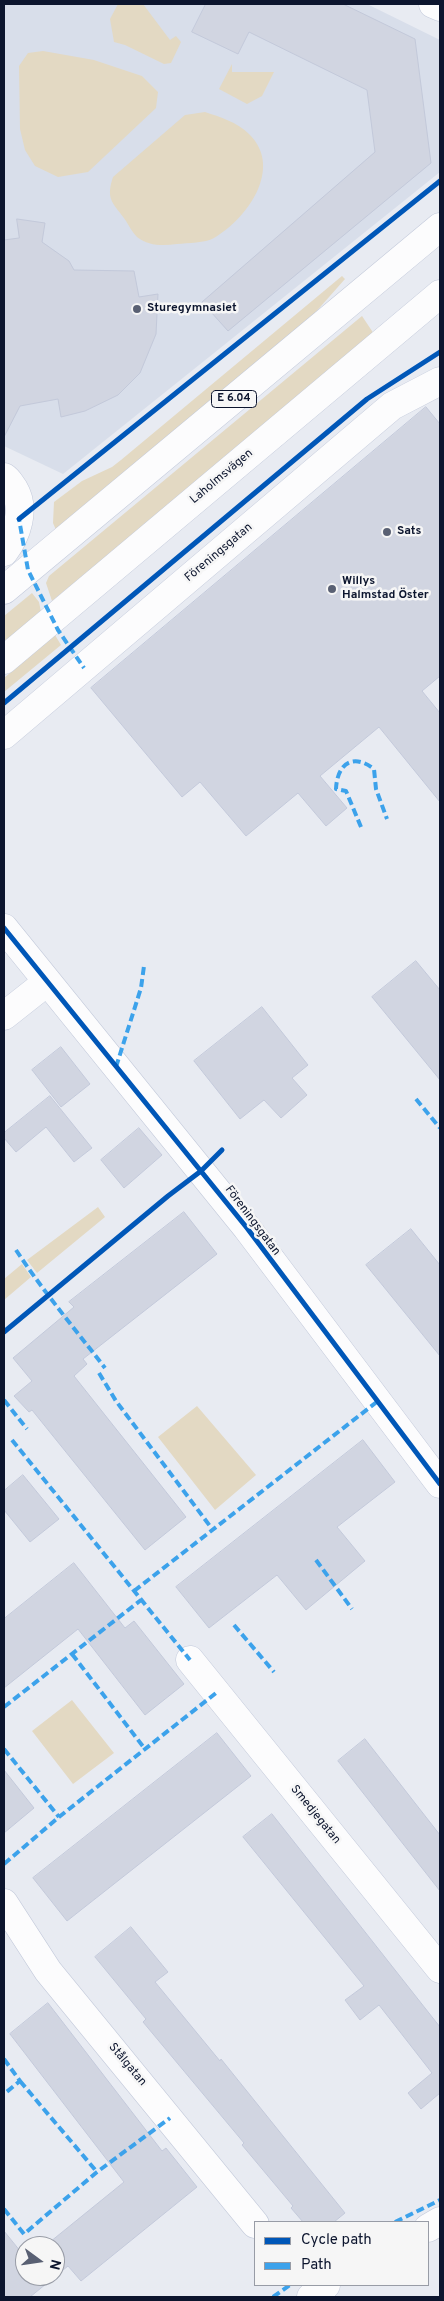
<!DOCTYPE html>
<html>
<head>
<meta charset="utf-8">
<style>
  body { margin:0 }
  #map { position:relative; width:444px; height:2301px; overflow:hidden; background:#e8ebf2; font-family:Overpass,sans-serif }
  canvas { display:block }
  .frame { position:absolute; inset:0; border:5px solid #0c152e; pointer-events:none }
  .legend { position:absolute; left:254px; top:2221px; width:175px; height:65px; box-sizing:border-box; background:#f6f6f6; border:1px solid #989ca6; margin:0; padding:6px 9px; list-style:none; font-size:15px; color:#0c152e }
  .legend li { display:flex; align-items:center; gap:10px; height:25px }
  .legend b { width:25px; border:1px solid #989ca6 }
  .north { position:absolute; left:15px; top:2236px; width:50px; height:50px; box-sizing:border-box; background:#f6f6f6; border:1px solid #989ca6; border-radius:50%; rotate:104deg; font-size:14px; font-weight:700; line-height:20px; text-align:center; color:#0c152e }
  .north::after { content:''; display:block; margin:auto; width:18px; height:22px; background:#596073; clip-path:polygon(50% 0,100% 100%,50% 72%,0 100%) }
</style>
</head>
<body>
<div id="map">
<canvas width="444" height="2301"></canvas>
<div class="frame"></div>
<ul class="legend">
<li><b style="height:6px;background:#0057b8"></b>Cycle path</li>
<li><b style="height:6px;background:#3ca2eb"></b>Path</li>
</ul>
<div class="north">N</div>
</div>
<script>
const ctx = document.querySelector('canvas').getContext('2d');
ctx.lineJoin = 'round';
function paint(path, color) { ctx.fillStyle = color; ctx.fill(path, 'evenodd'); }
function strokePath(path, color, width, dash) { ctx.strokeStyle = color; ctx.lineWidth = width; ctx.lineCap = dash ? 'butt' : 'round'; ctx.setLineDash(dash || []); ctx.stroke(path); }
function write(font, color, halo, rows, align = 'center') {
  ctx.font = font + ' Overpass,sans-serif'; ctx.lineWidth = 5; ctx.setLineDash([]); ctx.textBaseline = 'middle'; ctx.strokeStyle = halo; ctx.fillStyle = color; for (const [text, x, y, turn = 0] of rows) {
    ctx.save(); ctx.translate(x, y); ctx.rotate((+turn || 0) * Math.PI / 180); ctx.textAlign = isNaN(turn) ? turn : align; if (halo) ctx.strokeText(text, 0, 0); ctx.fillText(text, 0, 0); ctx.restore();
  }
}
paint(new Path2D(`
  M4,4H367L440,40V172L63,474L4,446Z`), '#d8deea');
paint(new Path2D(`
  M118,4H143L170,40L176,36L181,42L171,63L164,64L125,45L114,42L110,19Z
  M43,51L94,60L142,76L158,92L156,108L88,172L58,177L35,166L25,150L20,129L19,66L28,53Z
  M232,64V72H274L262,96L247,104L219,89Z
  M205,112C220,117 237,122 249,134C284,168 247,219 214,238C205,243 188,243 177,244C163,246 148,246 137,237C133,233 129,226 126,221C114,203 105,201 113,177L185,115Z
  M342,276L345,279L314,314L290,336L56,530L53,523L54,502L82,481L112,467L121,460Z
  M362,316L374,334L335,369L52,601L46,583L49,576Z
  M32,593L39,602L41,612L4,643V616Z
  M55,635L61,645L4,692V678Z
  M98,1207L105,1217L37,1273L27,1260Z
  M22,1264L31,1277L4,1300V1279Z
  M197,1406L256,1475L215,1510L158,1437Z
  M72,1700L114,1753L73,1784L32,1731Z`), '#e3d9c3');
const building = new Path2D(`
  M206,4H343L415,39L431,163L228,331L202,302L375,152L367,90L249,32L238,54L192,32Z
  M17,219L45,223L42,242L69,261L74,270L134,271L139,297L158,294L156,334L140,373L118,395L85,411L61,417L58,399L20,406L4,437V240L19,238Z
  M426,407L440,424V676L422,691L440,713V802L379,727L320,776L347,808L326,826L298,793L246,836L200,782L182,797L91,688Z
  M416,961L440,990V1080L372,997Z
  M262,1007L308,1065L292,1078L307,1095L281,1118L264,1100L240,1119L194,1061Z
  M61,1047L90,1084L61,1107L32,1070Z
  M50,1096L92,1148L74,1162L46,1127L16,1152L4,1138V1133Z
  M139,1128L162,1155L124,1188L101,1160Z
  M184,1212L217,1254L83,1359L87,1364L74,1376L186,1517L145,1550L32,1410L29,1412L14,1396L32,1381L13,1358L74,1307L69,1302Z
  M411,1229L440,1265V1356L366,1265Z
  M363,1440L395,1482L337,1527L365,1561L306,1610L277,1575L209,1628L176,1587Z
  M23,1475L59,1519L30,1542L4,1510V1491Z
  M74,1563L125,1628L134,1621L184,1684L145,1715L78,1629L4,1688V1619Z
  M217,1733L251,1776L67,1921L33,1878Z
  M365,1739L440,1835V1891L338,1761Z
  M4,1770L34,1808L4,1833Z
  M272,1814L440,2027V2093L421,2109L408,2093L432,2073L379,2005L360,2020L345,2000L364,1986L243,1837Z
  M131,1927L168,1972L155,1982L220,2061L221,2059L345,2213L334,2222H303L291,2208L293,2206L242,2145L244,2143L143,2022L146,2019L95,1957Z
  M48,2003L162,2151L166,2148L197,2187L81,2281L68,2266L30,2297H4V2231L25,2257V2276H55V2246H45L124,2182L10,2034Z`);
paint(building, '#d1d5e1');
strokePath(building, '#c3c9da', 1);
const minor = new Path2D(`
  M433,4L440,7
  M4,477C9,480 11,485 14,489C26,509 17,535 4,552
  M4,735L392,406L440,381
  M4,928L247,1228L440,1484
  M4,1016L47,982
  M190,1660L440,1969
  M4,1903L48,1971L255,2224
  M428,2228L440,2221
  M311,2297L326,2285`);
const highway = new Path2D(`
  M4,590L440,227
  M4,660L440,294`);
strokePath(minor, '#c2c9da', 29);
strokePath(highway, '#c2c9da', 29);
strokePath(minor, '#fcfcfd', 28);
strokePath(highway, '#fcfcfd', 28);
strokePath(new Path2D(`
  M23,516L19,519L28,570L58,630L84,668
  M361,827L346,791L336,789C337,765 352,752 374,769L376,789L387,819
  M116,1067L141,988L144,966
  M416,1099L440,1128
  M16,1250C43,1291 75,1329 105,1368
  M99,1373L116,1401L213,1530
  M4,1400L27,1429
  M12,1440L190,1660
  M316,1560L352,1609
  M134,1591L378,1401
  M234,1625L274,1672
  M72,1654L145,1749
  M4,1707L141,1600
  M4,1749L59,1817
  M4,1864L59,1817L216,1693
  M4,2059L20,2081L4,2094
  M20,2081L97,2172
  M4,2209L24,2234L97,2172L170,2118
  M395,2222L440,2200
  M273,2297L290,2285`), '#3ca2eb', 4, [8, 4]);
strokePath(new Path2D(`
  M19,519L440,181
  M4,703L367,399L440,352
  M4,928L247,1228L440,1484
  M4,1332L168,1196L201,1171L222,1150`), '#0057b8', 5);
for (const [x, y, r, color] of [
  [137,309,5,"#596073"],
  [387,532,5,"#596073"],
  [332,589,5,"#596073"]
]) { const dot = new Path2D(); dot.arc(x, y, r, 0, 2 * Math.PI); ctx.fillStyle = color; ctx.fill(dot); strokePath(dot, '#f6f6f6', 2); }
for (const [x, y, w] of [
  [234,399,45]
]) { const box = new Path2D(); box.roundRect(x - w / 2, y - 8.5, w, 17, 4); ctx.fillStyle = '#f6f6f6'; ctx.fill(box); strokePath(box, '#0c152e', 1); }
write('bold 11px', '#0c152e', null, [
  ["E 6.04",234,399]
]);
write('bold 12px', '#0c152e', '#f6f6f6', [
  ["Sturegymnasiet",147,309],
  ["Sats",397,532],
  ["Willys",342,582],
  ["Halmstad Öster",342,596]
], 'left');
write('12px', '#0c152e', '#f6f6f6', [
  ["Laholmsvägen",222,477,-40],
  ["Föreningsgatan",219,553,-40],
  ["Föreningsgatan",252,1221,53],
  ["Smedjegatan",315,1815,51],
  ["Stålgatan",127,2065,50]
]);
</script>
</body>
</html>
